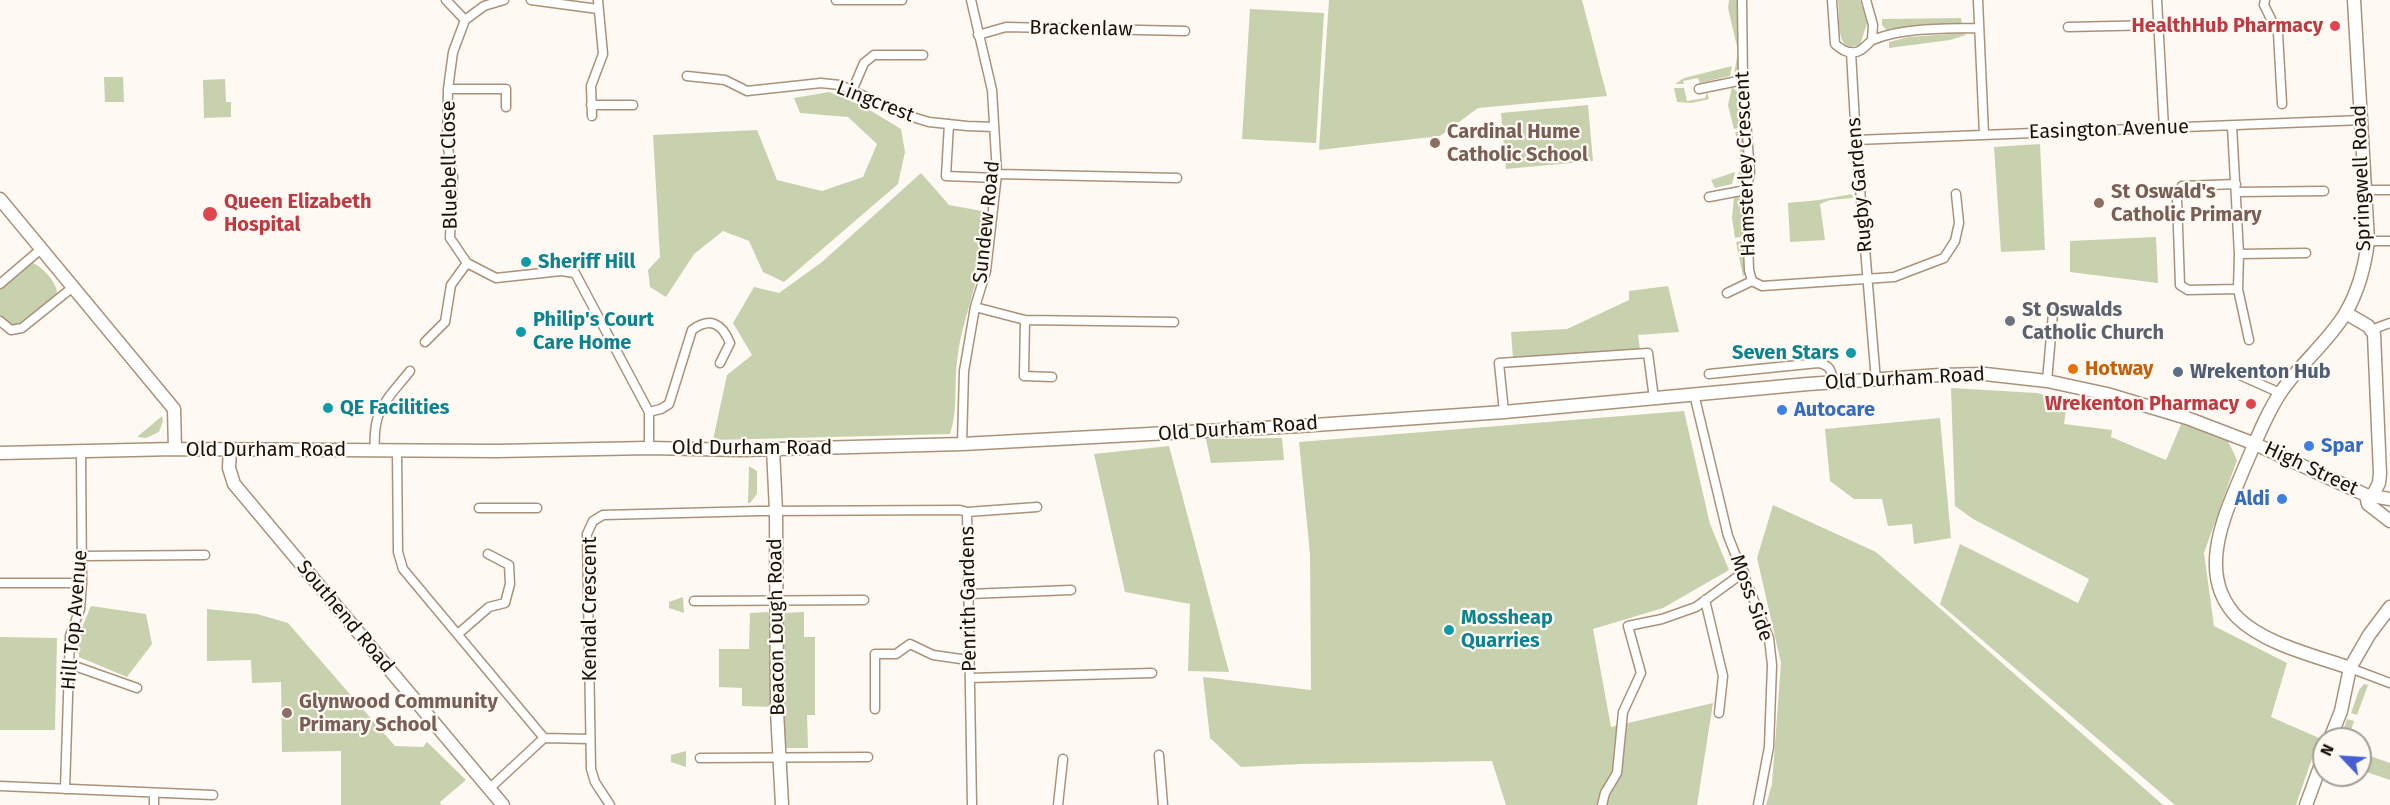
<!DOCTYPE html>
<html>
<head>
<meta charset="utf-8">
<style>
  body { margin:0 }
  #map { position:relative; width:2390px; height:805px; overflow:hidden; background:#fef9f3; font-family:"Fira Sans",sans-serif }
  canvas { display:block }
  .north { position:absolute; left:2312px; top:727px; width:60px; height:60px; box-sizing:border-box; background:#fef9f3; border:2px solid #a39d95; border-radius:50%; rotate:295deg; font-size:16px; font-weight:700; line-height:24px; text-align:center; color:#1a1209 }
  .north::after { content:''; display:block; margin:auto; width:21px; height:27px; background:#475fd3; clip-path:polygon(50% 0,100% 100%,50% 72%,0 100%) }
</style>
</head>
<body>
<div id="map">
<canvas width="2390" height="805"></canvas>
<div class="north">N</div>
</div>
<script>
const ctx = document.querySelector('canvas').getContext('2d');
ctx.lineJoin = 'round';
function paint(path, color) { ctx.fillStyle = color; ctx.fill(path, 'evenodd'); }
function strokePath(path, color, width, dash) { ctx.strokeStyle = color; ctx.lineWidth = width; ctx.lineCap = dash ? 'butt' : 'round'; ctx.setLineDash(dash || []); ctx.stroke(path); }
function write(font, color, halo, rows, align = 'center') {
  ctx.font = font + ' "Fira Sans",sans-serif'; ctx.lineWidth = 4.5; ctx.setLineDash([]); ctx.textBaseline = 'middle'; ctx.strokeStyle = halo; ctx.fillStyle = color; for (const [text, x, y, turn = 0] of rows) {
    ctx.save(); ctx.translate(x, y); ctx.rotate((+turn || 0) * Math.PI / 180); ctx.textAlign = isNaN(turn) ? turn : align; if (halo) ctx.strokeText(text, 0, 0); ctx.fillText(text, 0, 0); ctx.restore();
  }
}
paint(new Path2D(`
  M1329,0H1582L1607,96L1478,108L1440,136L1319,150Z
  M1729,0H1737L1739,70L1734,74L1738,51L1728,8Z
  M1838,0H1860L1867,23L1860,45L1848,47C1836,39 1840,15 1838,0Z
  M1250,9L1324,13L1316,143L1242,139Z
  M1961,18L1962,24L1923,25L1888,32L1882,25V19Z
  M1963,33L1966,35L1950,40L1889,48V42L1909,37Z
  M1732,66L1730,76L1700,83L1698,78L1683,81L1684,84H1675L1684,78Z
  M104,77H123L124,102H105Z
  M225,79L226,102H231V117L204,118L203,80Z
  M1732,87L1741,95L1743,127L1734,129L1728,105Z
  M1674,88H1684L1687,101L1705,98L1707,92L1709,99L1692,103L1677,102Z
  M829,92L863,106L901,129L905,152L898,184L784,282L763,272L749,241L723,231L694,254L666,297L650,287L648,270L660,257L653,135L757,130L777,180L822,191L863,177L877,144L848,117L800,113L794,98Z
  M1588,105L1593,161L1506,169L1501,113Z
  M1744,131L1745,173L1738,183L1740,150L1735,132Z
  M2040,144L2045,250L2001,252L1994,147Z
  M1735,172L1732,184L1715,188L1711,180Z
  M921,173L949,205L982,211C983,233 983,254 977,276C971,304 960,331 957,361C954,386 958,410 950,434L713,440L727,375L752,355L733,323L754,287L779,293L822,262Z
  M1852,194L1853,198L1830,200L1820,204L1825,240L1790,242L1788,203L1819,200Z
  M1734,196L1739,197L1741,202L1744,236L1735,238L1732,218Z
  M2156,237L2158,283L2070,272V241Z
  M1744,240L1746,274L1743,276L1736,242Z
  M33,263C43,267 58,284 57,294L22,324L13,327L0,316V288Z
  M1668,286L1679,332L1638,335L1640,350L1513,358L1511,332L1567,329L1629,300V291Z
  M1951,388L2037,393L2067,401L2064,424L2112,430L2111,437L2166,460L2182,422L2228,441L2237,460L2204,553L2214,626L2287,663L2271,717L2319,738L2296,805H2175L1940,604L1960,544L2078,603L2089,579L1973,519L1955,506Z
  M1684,411L1710,524L1729,570L1663,608L1593,629L1611,727L1713,703L1697,805H1506L1492,761L1300,764L1241,767L1210,738L1203,677L1311,690L1310,554L1299,442Z
  M162,416L163,421L159,432L146,438L137,437Z
  M1940,418L1951,538L1914,544L1912,524L1888,526L1882,499H1854L1830,481L1825,429Z
  M1282,438L1284,460L1211,463L1206,439Z
  M1169,446L1229,672L1188,671L1190,604L1125,592L1094,454Z
  M749,466L757,471V494L750,503H748Z
  M1773,505L1876,552L2163,805H1766L1772,784L1781,663L1757,558Z
  M683,597L684,613L669,608V602Z
  M91,606L146,614L152,644L127,677L79,657C76,638 84,623 91,606Z
  M207,609L257,614L288,623L395,746L423,747L427,742L466,780L440,802L441,805H341V751L282,752L281,682L252,683L251,660L207,661Z
  M768,612L770,615L773,707L742,706V688L719,687V649H749L750,613Z
  M804,612V637H815V715H807L808,748H785L782,613Z
  M0,637L57,638L55,730H0Z
  M2364,684L2368,685L2357,715L2351,713L2359,690Z
  M2347,719L2354,721L2348,739H2340Z
  M686,751V767L671,762V755Z
  M2367,755L2390,763V780L2361,770Z`), '#c8d1ae');
const street = new Path2D(`
  M446,0L465,20
  M504,0L484,6L465,20L453,52L448,89L447,142L453,177L450,238L467,263L496,278L561,271L575,273L649,412V448
  M531,0L598,9
  M836,0H902
  M1742,0L1743,80L1750,173L1746,190L1749,270L1752,281L1762,286L1894,277L1944,258L1955,241L1959,223L1956,194
  M1832,0L1835,44C1841,49 1847,54 1856,52C1865,50 1868,41 1875,39C1907,27 1945,29 1979,28
  M1866,0L1873,25L1872,39
  M1978,0L1984,134
  M2157,0L2164,128
  M2265,0L2264,5L2278,33L2282,104
  M2068,27L2158,25
  M978,35L1006,27L1185,31
  M1851,52L1856,140L1876,381
  M687,76L725,80L747,91L821,83L840,85L906,115L929,122L967,126L994,127
  M448,89H506V107
  M1699,89L1743,80
  M852,91L864,63L874,55H923
  M591,105H633
  M592,116L591,86L603,54L598,0
  M949,124L946,176L996,178
  M2232,126L2239,254L2238,289L2249,340
  M1856,140L2362,120
  M997,174L1177,178
  M2236,184L2182,186L2177,199L2180,285L2188,290L2238,289
  M2366,190H2390
  M2236,192L2324,191
  M1709,197L1746,190
  M2368,241H2390
  M2239,254L2306,253
  M0,284L41,249
  M1727,293L1752,281
  M975,307L1025,320L1174,322
  M1025,320L1024,376L1052,377
  M0,321L11,330L22,328L73,287
  M2371,330L2390,323
  M425,342L445,322L451,285L467,263
  M1709,374L1818,363C1831,365 1831,371 1834,383
  M2240,375L2280,393
  M2047,381L2053,313
  M1694,394L1728,536L1769,638L1772,665L1769,747L1758,805
  M649,412L661,409L669,404L692,330C710,317 722,323 730,343L720,363
  M1504,412L1499,363L1648,353L1654,399
  M962,444L964,371L975,307L986,271L997,174L992,90L971,0
  M375,451C372,409 386,401 410,371
  M397,451L398,552L403,569L544,738
  M479,508H537
  M967,512L1037,507
  M82,556L205,555
  M0,583H82
  M969,594L1071,590
  M1705,600L1723,676L1719,713
  M694,601L864,600
  M458,634L489,607L505,603L510,584L509,565L488,554
  M69,664L137,688
  M2350,668L2390,683
  M970,678L1152,673
  M875,709V654H896L910,644L933,655L968,660
  M1159,755L1163,805
  M700,758L868,757
  M0,786L213,795
  M65,789L70,636L80,609L82,583L81,452
  M489,789L544,738L589,739
  M154,793V805
  M610,805L595,782L591,769L587,534L593,521L603,515L759,511L960,510L967,512L972,805
  M1058,805L1063,759
  M1602,805L1605,793L1617,773L1623,712L1641,673L1628,626L1662,619L1696,607L1744,572`);
const secondary = new Path2D(`
  M0,199L174,409L175,449
  M2346,313L2368,326L2374,334L2380,474L2379,483L2373,495
  M230,449L229,468L234,484L503,805
  M773,449L776,511L777,711L782,805
  M0,453L175,449L497,451L649,448L741,450L962,444L1300,426L1504,412L1808,384L1940,375L1985,374L2047,381L2107,394L2187,418L2255,444L2366,495L2390,499
  M2366,495L2368,504L2390,521
  M2350,668C2316,656 2264,644 2238,618C2194,574 2226,512 2245,466C2256,441 2266,414 2281,392C2300,364 2327,343 2345,314C2358,292 2365,266 2368,241L2354,0
  M2330,739L2341,711L2350,668L2369,635L2390,607
  M2306,805L2324,756`);
strokePath(street, '#aa927a', 11);
strokePath(secondary, '#aa927a', 15);
strokePath(street, '#fff', 8);
strokePath(secondary, '#fff', 12);
for (const [x, y, r, color] of [
  [2335,26,6,"#e0444e"],
  [1435,143,6,"#8d6e63"],
  [2099,203,6,"#8d6e63"],
  [210,214,8,"#e0444e"],
  [526,262,6,"#0f9aa8"],
  [2010,321,6,"#6b7280"],
  [521,332,6,"#0f9aa8"],
  [1851,353,6,"#0f9aa8"],
  [2073,369,6,"#e8710a"],
  [2178,372,6,"#5c6f8a"],
  [2251,404,6,"#e0444e"],
  [328,408,6,"#0f9aa8"],
  [1782,410,6,"#3f7fe0"],
  [2309,446,6,"#3f7fe0"],
  [2282,499,6,"#3f7fe0"],
  [1449,630,6,"#0f9aa8"],
  [287,713,6,"#8d6e63"]
]) { const dot = new Path2D(); dot.arc(x, y, r, 0, 2 * Math.PI); ctx.fillStyle = color; ctx.fill(dot); strokePath(dot, '#fef9f3', 2); }
write('bold 20px', '#be3a42', '#fef9f3', [
  ["HealthHub Pharmacy",2323,26],
  ["Queen Elizabeth",224,202,"left"],
  ["Hospital",224,225,"left"],
  ["Wrekenton Pharmacy",2239,404]
], 'right');
write('20px', '#1a1209', '#fef9f3', [
  ["Brackenlaw",1081,29,1],
  ["Lingcrest",875,102,21],
  ["Easington Avenue",2109,130,-2],
  ["Hamsterley Crescent",1746,164,-92],
  ["Bluebell Close",450,165,-91],
  ["Springwell Road",2362,178,-92],
  ["Rugby Gardens",1860,185,-95],
  ["Sundew Road",987,222,-84],
  ["Old Durham Road",1905,379,-3],
  ["Old Durham Road",1238,429,-4],
  ["Old Durham Road",752,448],
  ["Old Durham Road",266,450],
  ["High Street",2311,469,25],
  ["Moss Side",1751,598,70],
  ["Penrith Gardens",969,599,-91],
  ["Kendal Crescent",590,609,-90],
  ["Southend Road",345,617,50],
  ["Hill Top Avenue",75,620,-85],
  ["Beacon Lough Road",777,627,-91]
]);
write('bold 20px', '#785e54', '#fef9f3', [
  ["Cardinal Hume",1447,132],
  ["Catholic School",1447,155],
  ["St Oswald's",2111,192],
  ["Catholic Primary",2111,215],
  ["Glynwood Community",299,702],
  ["Primary School",299,725]
], 'left');
write('bold 20px', '#0d838f', '#fef9f3', [
  ["Sheriff Hill",538,262],
  ["Philip's Court",533,320],
  ["Care Home",533,343],
  ["Seven Stars",1839,353,"right"],
  ["QE Facilities",340,408],
  ["Mossheap",1461,618],
  ["Quarries",1461,641]
], 'left');
write('bold 20px', '#5b616d', '#fef9f3', [
  ["St Oswalds",2022,310],
  ["Catholic Church",2022,333]
], 'left');
write('bold 20px', '#c56008', '#fef9f3', [
  ["Hotway",2085,369]
], 'left');
write('bold 20px', '#4e5e75', '#fef9f3', [
  ["Wrekenton Hub",2190,372]
], 'left');
write('bold 20px', '#366cbe', '#fef9f3', [
  ["Autocare",1794,410],
  ["Spar",2321,446],
  ["Aldi",2270,499,"right"]
], 'left');
</script>
</body>
</html>
